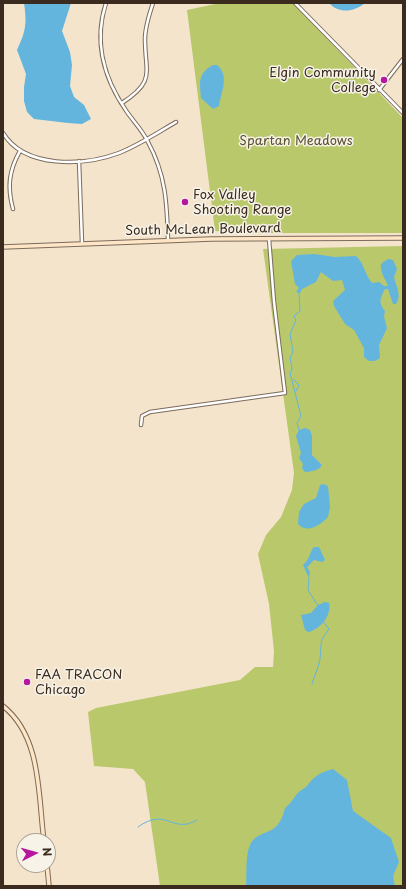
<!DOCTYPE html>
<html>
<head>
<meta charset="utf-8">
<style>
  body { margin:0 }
  #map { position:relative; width:406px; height:889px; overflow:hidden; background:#f4e4cc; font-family:"Playpen Sans",sans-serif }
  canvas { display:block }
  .frame { position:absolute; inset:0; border:4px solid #3b2a1e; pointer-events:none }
  .north { position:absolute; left:16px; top:833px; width:40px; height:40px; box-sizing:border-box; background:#f7f3e8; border:1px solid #aca397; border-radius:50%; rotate:84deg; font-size:11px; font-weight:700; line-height:16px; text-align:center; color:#3b2a1e }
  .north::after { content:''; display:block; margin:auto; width:14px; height:18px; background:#b5179e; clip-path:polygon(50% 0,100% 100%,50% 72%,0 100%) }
</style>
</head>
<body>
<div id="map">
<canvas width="406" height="889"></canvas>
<div class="frame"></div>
<div class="north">N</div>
</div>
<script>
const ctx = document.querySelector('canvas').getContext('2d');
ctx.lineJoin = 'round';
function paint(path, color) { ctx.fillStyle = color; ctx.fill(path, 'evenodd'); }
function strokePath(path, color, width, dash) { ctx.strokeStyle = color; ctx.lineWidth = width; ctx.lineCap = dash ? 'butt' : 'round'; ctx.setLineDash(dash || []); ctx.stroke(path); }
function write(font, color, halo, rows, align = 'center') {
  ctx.font = font + ' "Playpen Sans",sans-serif'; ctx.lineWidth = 3; ctx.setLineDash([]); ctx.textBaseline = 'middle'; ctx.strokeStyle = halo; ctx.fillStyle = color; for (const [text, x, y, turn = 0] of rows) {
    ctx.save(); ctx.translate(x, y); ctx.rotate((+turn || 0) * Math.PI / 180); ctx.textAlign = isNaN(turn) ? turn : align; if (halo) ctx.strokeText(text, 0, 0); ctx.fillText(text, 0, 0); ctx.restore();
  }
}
paint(new Path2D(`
  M220,3H293L403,118V233H238L215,231L187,10Z
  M403,246V886H160L145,782L133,769L94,766L88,712L96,708L240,680L255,667H273L274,651L269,604L258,554L266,535L281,517L292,490L294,473L263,249Z`), '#b9c86b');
paint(new Path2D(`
  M24,3H71L62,31L70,52L72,65L70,86L74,97L84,105L91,119L82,124L68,123L34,119L27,112L24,101V87L26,74L17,50C26,31 27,23 24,3Z
  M329,3H365C354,12 339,14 329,3Z
  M213,65H217C230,76 221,92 219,106L213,109L201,98C200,82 197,74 213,65Z
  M314,254L335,257L356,256C364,263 365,275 372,283L379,282L384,286H388C385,278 380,273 381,264L388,259L393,260L397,269L394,277C396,286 402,295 396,304H393L388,289H385C380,299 378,302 385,311L384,317L387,328L379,345L380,358L375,361H369L364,357V348L354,330L345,324L334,306L333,301L345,290L342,280L333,281L321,272L316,282L302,289L300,293L296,292L299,288L295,284L291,261L297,255Z
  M305,428L310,430L312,436V455L322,465C320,470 310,472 305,472L302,468L303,464L299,458L301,453L296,436L299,430Z
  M323,484L328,486L330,507L328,517C321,525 307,534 298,524L299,512L304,504L316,498L320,485Z
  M314,547H319L325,560L322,562L314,560L307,567L310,572L309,578L303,565C311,558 309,552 314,547Z
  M325,602L329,603C332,615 320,630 308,632L305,630L301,615L311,613L318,605Z
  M333,769L347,780L353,811L391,838L399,862L393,876L395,886H246C247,873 245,857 250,845C258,827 278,840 285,808C291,803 293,799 297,794C300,790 304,789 307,786C314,776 321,772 333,769Z`), '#63b5de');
strokePath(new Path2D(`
  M299,292L300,311L294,316L296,320L290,334L293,352L290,357L292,369L290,373L301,416L297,423L299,430
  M293,379L299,385L296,391
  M309,578L308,590L318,606
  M312,684C314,676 319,667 320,659C322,644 318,643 329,629L323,621
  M138,827C167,806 172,835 197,820`), '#63b5de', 1);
const street = new Path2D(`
  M106,3C93,43 104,79 127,112C134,122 143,131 148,142C166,175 167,204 168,240
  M295,3L403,113
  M379,90L403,59
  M122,103C156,81 145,73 145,39C145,27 149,15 153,3
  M3,133C25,169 84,166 119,153C139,145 157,133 176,122
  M79,161L82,243
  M13,209C7,187 9,170 20,151
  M141,425L142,416L150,412L285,393L274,302L269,239`);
const secondary = new Path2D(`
  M3,247L211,239L403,238
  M3,706C42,737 38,796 44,841
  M47,865L49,886`);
strokePath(street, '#7c6b5b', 4.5);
strokePath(secondary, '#7c6b5b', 5.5);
strokePath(street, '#fff', 2.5);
strokePath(secondary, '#fee5c5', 3.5);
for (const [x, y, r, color] of [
  [384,80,4,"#b5179e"],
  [185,202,4,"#b5179e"],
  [27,682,4,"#b5179e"]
]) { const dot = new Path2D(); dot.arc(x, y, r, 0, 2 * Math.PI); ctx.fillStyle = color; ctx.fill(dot); strokePath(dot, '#f7f3e8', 1.5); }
write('13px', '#3b2a1e', '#f7f3e8', [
  ["Elgin Community",376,73,"right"],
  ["College",376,88,"right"],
  ["Fox Valley",193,195],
  ["Shooting Range",193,210],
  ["FAA TRACON",35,675],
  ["Chicago",35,690]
], 'left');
write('13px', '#5a5231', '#f7f3e8', [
  ["Spartan Meadows",296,141]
]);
write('13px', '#3b2a1e', '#f7f3e8', [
  ["South McLean Boulevard",203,230,-1]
]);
</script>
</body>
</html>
